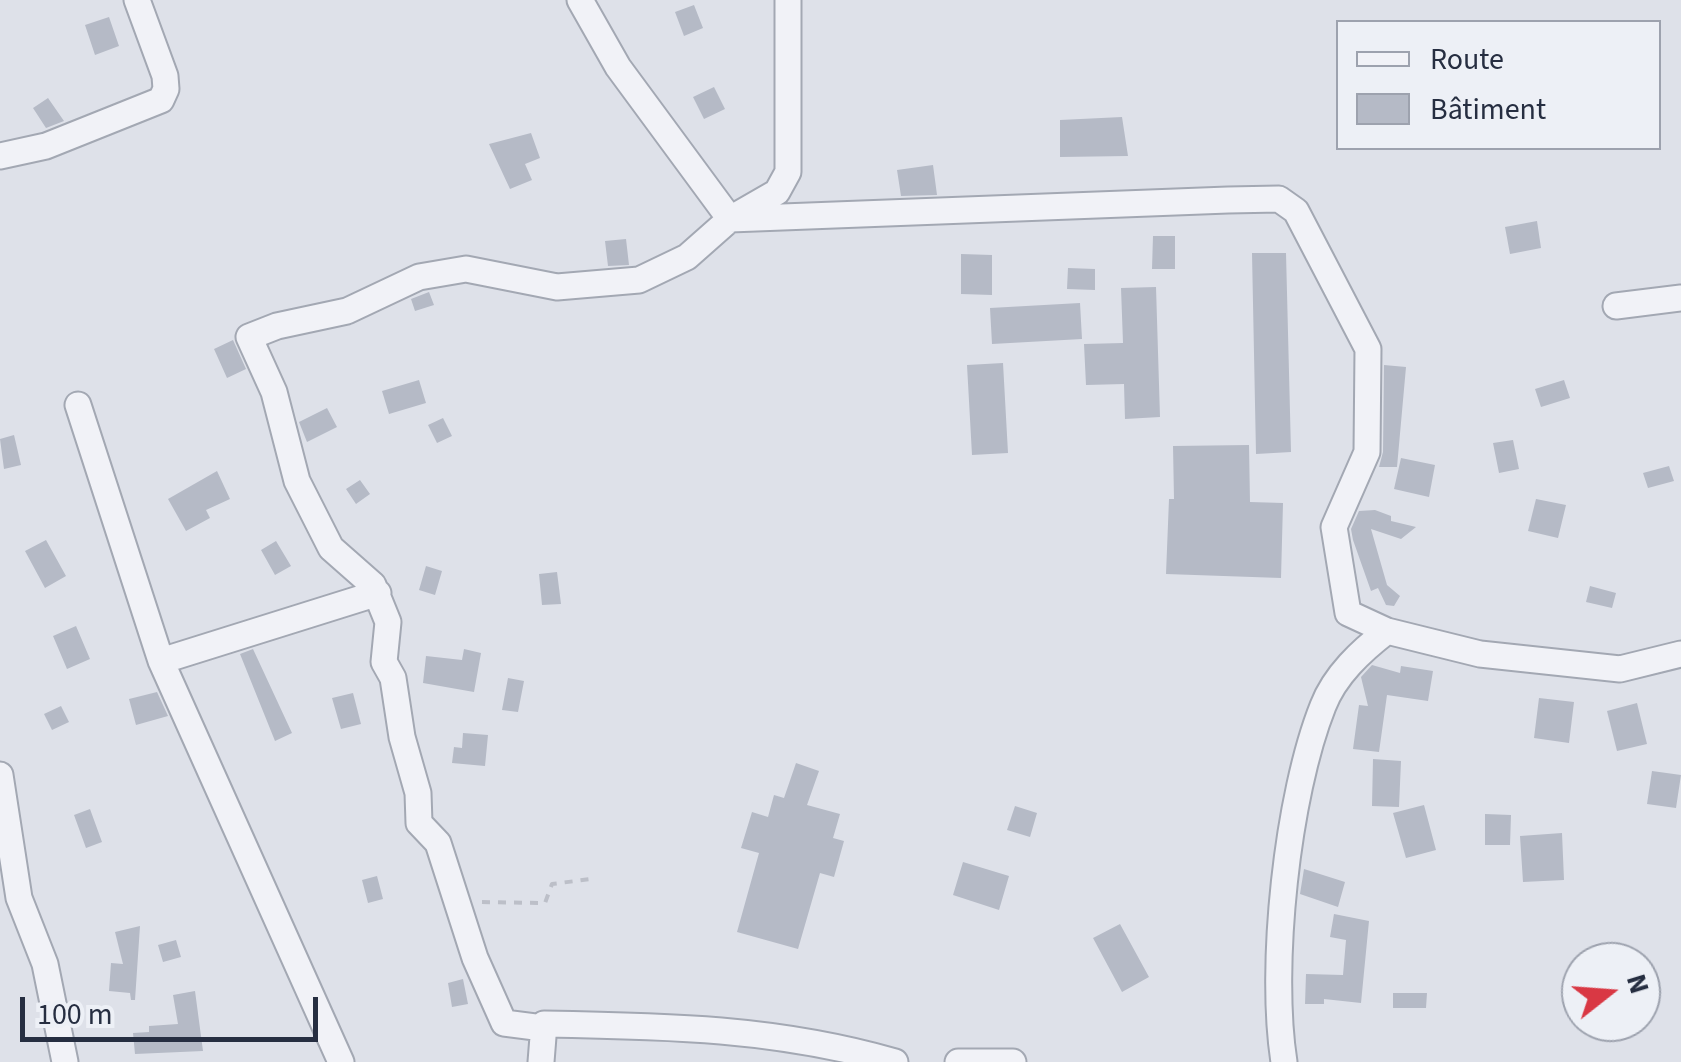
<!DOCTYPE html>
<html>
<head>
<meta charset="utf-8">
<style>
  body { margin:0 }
  #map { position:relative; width:1681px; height:1062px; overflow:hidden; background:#dee1e9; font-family:"Source Sans 3",sans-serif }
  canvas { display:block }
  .legend { position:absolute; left:1336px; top:20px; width:325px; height:130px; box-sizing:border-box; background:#edf0f6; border:2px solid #9da2ae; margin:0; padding:12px 18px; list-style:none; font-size:30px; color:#262e41 }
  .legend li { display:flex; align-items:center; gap:20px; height:50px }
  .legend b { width:50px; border:2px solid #9da2ae }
  .north { position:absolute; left:1561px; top:942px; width:100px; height:100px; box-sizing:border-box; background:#edf0f6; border:2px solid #9da2ae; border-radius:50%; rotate:73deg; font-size:28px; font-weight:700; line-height:40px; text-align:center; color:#262e41 }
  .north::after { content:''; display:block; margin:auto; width:35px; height:45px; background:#d93844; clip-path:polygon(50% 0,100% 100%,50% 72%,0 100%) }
  .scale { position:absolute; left:20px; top:997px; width:298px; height:45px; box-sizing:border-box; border:5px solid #262e41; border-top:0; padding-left:12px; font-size:30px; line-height:35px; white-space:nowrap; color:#262e41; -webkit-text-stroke:8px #edf0f6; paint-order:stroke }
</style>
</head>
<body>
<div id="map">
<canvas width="1681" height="1062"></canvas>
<ul class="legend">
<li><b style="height:12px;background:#f1f2f7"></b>Route</li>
<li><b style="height:28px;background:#b5bac6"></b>Bâtiment</li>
</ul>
<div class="north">N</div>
<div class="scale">100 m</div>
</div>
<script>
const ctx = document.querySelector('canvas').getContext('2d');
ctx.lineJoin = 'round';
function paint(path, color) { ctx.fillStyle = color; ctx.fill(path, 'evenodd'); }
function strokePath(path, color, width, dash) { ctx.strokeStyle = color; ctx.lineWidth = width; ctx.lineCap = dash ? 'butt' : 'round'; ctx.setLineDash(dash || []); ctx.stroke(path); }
paint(new Path2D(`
  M694,5L703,28L684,36L675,12Z
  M109,17L119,46L95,55L85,25Z
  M714,87L725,109L704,119L693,97Z
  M48,98L64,121L46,128L33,108Z
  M1122,117L1128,156L1060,157V120Z
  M531,133L540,158L525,164L532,180L510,189L489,144Z
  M933,165L937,195L901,196L897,170Z
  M1537,221L1541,248L1510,254L1505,227Z
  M1153,236H1175V269H1152Z
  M626,239L629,265L608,266L605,241Z
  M1252,253H1286L1291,452L1256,454Z
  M961,254L992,255V295L961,294Z
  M1068,268L1095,269V290L1067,289Z
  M1156,287L1160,417L1125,419L1124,384L1086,385L1084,344L1123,343L1121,288Z
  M429,292L434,305L415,311L411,299Z
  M1080,303L1082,339L992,344L990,308Z
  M233,340L246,369L227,378L214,349Z
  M1003,363L1008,453L972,455L967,365Z
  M1384,365L1406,367L1397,467H1379L1383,452Z
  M419,380L426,403L389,414L382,391Z
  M1564,380L1570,398L1541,407L1535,389Z
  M327,408L337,427L307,442L299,422Z
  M443,418L452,436L437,443L428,425Z
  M14,435L21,465L4,469L0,439Z
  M1513,440L1519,469L1499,473L1493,443Z
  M1249,445L1250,502L1283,503L1281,578L1166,574L1169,499H1174L1173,446Z
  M1401,458L1435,465L1429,497L1394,489Z
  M1669,466L1674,481L1648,488L1643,473Z
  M217,471L230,499L206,510L210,518L186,531L168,499Z
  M360,480L370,494L356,504L346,489Z
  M1536,499L1566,505L1558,538L1528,531Z
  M1375,510L1391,516V521L1416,527L1401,539L1371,529L1387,585L1400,596L1394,606L1386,605L1378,588L1371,591L1353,540L1351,529L1359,511Z
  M46,540L66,576L45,588L25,551Z
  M276,541L291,566L275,575L261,550Z
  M426,566L442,571L435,595L419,590Z
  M557,572L561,604L542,605L539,574Z
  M1590,586L1616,593L1612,608L1586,602Z
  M76,626L90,659L67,669L53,636Z
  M253,649L292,733L275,741L240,654Z
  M464,649L481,653L474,692L423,683L426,656L462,660Z
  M1372,665L1400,673L1401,666L1433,671L1428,701L1387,695L1379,752L1353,749L1359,705L1368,706L1361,677Z
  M508,678L524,681L518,712L502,710Z
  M157,692L168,716L136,725L129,699Z
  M353,693L361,724L341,729L332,698Z
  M1539,698L1574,702L1569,743L1534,738Z
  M1637,703L1647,744L1617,751L1607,711Z
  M61,706L69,722L52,730L44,714Z
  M463,733L488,735L485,766L452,763L454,747L462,748Z
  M1373,759L1401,761L1399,807L1372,806Z
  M796,763L819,771L807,805L840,814L833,838L844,841L834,877L820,873L798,949L737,932L759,853L741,848L752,812L768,817L774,795L784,798Z
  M1652,771L1681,775L1676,808L1647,804Z
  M1424,805L1436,850L1406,858L1393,813Z
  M1015,806L1037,813L1030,837L1007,830Z
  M90,809L102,842L86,848L74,815Z
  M1485,814L1511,815L1510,845H1485Z
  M1562,833L1564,880L1523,882L1520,836Z
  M963,862L1009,876L999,910L953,895Z
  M1304,869L1345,882L1338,907L1300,894Z
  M377,876L383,899L368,903L362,880Z
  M1334,914L1369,921L1361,1003L1324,999V1004H1305L1306,974L1343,975L1346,940L1330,937Z
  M1120,924L1149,977L1122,992L1093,938Z
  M140,926L135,1000H131L130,993L109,991L111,963L123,964L115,932Z
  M176,940L181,957L163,962L158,945Z
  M463,979L468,1004L452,1007L448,983Z
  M195,991L203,1051L135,1054L133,1033L149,1032V1026L178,1024L173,995Z
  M1393,993H1427L1426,1008H1393Z`), '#b5bac6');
const minor = new Path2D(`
  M580,0L618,67L730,219L1228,200L1279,199L1296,211L1368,349L1367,452L1334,527L1348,613L1387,631C1361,651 1335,675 1323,706C1287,796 1269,967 1284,1062
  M0,156L46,146L161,100L166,89L165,76L137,0
  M1616,306L1681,298
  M78,405L161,661L341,1062
  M1387,631L1480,654L1620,669L1681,654
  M161,661L378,593
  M0,775L19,898L45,964L65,1062
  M543,1028L504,1023L475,958L438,843L419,823L418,793L402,737L393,678L384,662L388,622L373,585L331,548L297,481L274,392L249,337L277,326L347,311L419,277L466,269L557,287L639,280L687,257L730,219L777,192L788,172V0
  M541,1062L544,1024C666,1026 777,1028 895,1062
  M958,1062H1013`);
strokePath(minor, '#a3a8b3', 29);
strokePath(new Path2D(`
  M482,902L545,903L552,884L591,879`), '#bcbfc8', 4, [8, 8]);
strokePath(minor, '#f1f2f7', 25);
</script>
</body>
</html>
